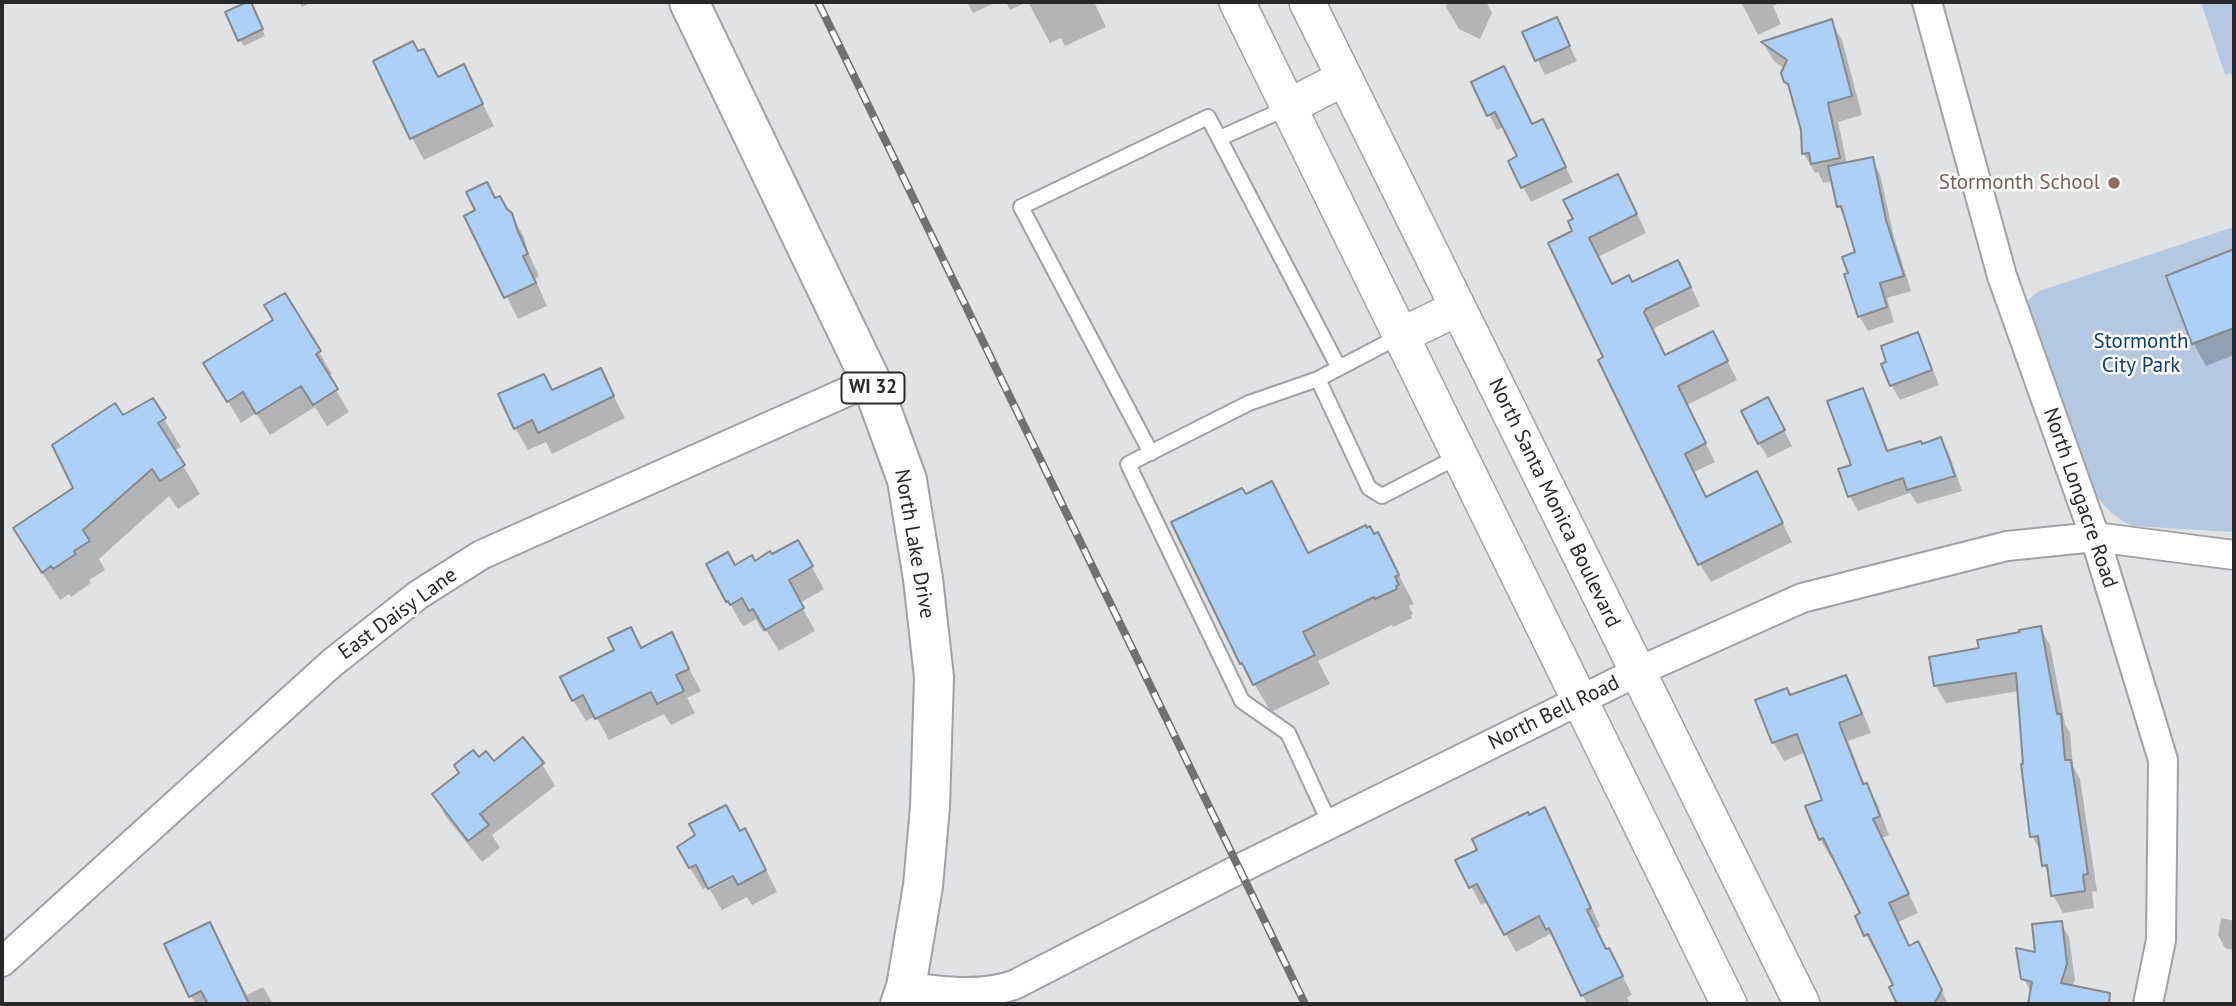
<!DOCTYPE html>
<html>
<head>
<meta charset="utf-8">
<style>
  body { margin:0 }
  #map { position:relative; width:2236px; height:1006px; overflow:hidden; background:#e0e2e4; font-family:"PT Sans",sans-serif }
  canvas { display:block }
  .frame { position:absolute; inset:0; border:4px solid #272829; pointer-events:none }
</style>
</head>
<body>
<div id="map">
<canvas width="2236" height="1006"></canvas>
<div class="frame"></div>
</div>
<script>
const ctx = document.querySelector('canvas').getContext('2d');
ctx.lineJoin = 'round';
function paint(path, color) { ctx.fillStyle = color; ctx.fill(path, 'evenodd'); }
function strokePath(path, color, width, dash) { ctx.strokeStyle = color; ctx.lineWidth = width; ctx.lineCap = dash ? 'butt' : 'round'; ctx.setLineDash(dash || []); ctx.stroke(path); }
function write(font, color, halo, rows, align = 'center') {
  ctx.font = font + ' "PT Sans",sans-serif'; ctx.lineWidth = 5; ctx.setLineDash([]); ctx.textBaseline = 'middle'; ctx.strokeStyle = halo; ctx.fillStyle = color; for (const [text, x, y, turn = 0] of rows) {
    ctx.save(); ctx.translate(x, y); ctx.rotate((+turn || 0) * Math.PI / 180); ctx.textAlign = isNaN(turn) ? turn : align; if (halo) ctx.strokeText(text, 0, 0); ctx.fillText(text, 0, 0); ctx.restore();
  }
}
paint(new Path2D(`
  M2201,2H2234V83L2231,73L2225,75Z
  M2234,227V532L2133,526C2105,514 2092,491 2080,465L2026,302L2039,291Z`), '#b4c9e0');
paint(new Path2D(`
  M299,2H312L302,7Z
  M967,2H997L973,13Z
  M1006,2H1027L1010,10Z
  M1028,2H1094L1106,27L1065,46L1061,38L1050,43Z
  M1448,2H1486L1492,13L1480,39L1459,29L1446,7Z
  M1741,2H1782L1773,6L1781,24L1758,35Z
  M253,9L265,36L244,46L240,40Z
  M1556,19L1577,61L1545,75L1525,33Z
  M1831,21L1842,40L1862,115L1838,122L1847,164L1872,159L1880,174L1894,237L1911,291L1887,298L1894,322L1868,331L1859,316L1850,274L1858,253L1847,221L1839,206L1833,181L1823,183L1818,172L1815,173L1804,154L1803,129L1792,93L1786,81L1785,69L1774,61L1763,43Z
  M464,67L494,126L424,160L412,138L438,79Z
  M1474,83L1533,126L1551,136L1573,182L1531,202L1510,162L1520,157L1504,127L1497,130Z
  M1628,194L1646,233L1598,257L1612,285L1688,280L1700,306L1656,327L1653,331L1666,356L1722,351L1737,380L1687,405L1715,462L1694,472L1707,498L1767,492L1792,542L1711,582L1700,564L1606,358L1575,232Z
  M496,200L511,214L524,237L528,252L539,276L535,279L547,306L518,319L467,216Z
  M2234,251V355L2206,366L2194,344L2168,277Z
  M1917,335L1925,349L1939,385L1900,400L1891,385Z
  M319,352L332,374L328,376L349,412L327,426L315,407L270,435L256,413L241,423L218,385Z
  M600,370L625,418L552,454L546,442L528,450L515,428L553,392Z
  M1863,390L1871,404L1889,452L1922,445L1940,439L1949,453L1962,491L1917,504L1910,493L1858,511L1850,496L1841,470L1854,466Z
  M1776,414L1792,446L1768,458L1759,443Z
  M123,418L164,419L181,447L174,451L200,494L178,509L169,496L99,559L105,570L89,580L91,583L71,597L69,594L60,600L31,556Z
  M1272,483L1309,554L1377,534L1414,604L1409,606L1413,614L1411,615L1412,618L1393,627L1392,625L1318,661L1330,684L1271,712L1242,663L1245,496Z
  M798,542L824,589L800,603L815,631L779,651L766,630L763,632L756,619L744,626L741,623L708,565L735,567L754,563L772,557Z
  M2040,628L2050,645L2065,724L2070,733L2073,766L2080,779L2097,891L2092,892L2094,908L2063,913L2053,895L2050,876L2044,865L2042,854L2032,836L2019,691L1946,703L1936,686L1931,658L1981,649Z
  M671,635L701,691L687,698L695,713L671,725L664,714L609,740L596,716L586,721L573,700L641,649Z
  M1845,677L1856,696L1871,733L1848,741L1865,785L1877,803L1889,835L1882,838L1918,913L1898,922L1910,947L1928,962L1948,1004H1899L1891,988L1895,986L1879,952L1876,953L1866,935L1862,914L1834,856L1831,858L1820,839L1825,801L1806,752L1784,761L1774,743L1758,701L1791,697Z
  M479,760L493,763L542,764L555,786L492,835L500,848L482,862L446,817L434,795Z
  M1545,809L1555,827L1600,926L1596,929L1606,951L1609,950L1619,968L1632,995L1627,997L1630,1004H1587L1559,946L1550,934L1516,952L1488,902L1481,905L1458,861L1480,851L1528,817Z
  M740,833L757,852L777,892L752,905L747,897L722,910L710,890L742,873L740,870L703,889L690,868L697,835Z
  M2221,918L2234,921V950L2225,948L2218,935Z
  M2061,923L2069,937L2075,980L2072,987L2084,1004H2030L2032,994L2023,978Z
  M209,924L247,995L263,987L273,1004H196L191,996Z`), '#0003');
const building = new Path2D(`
  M247,2H251L263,29L238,41L225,12Z
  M1557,17L1570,46L1535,61L1522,32Z
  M1832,19L1852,96L1828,103L1840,158L1811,164L1809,153L1802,154L1801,130L1788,84L1784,82L1781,73L1787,60L1761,42Z
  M413,41L418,51L424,49L438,77L464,64L483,104L410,139L373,61Z
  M1504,66L1532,124L1543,119L1566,167L1521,188L1508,161L1517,156L1495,112L1487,116L1471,82Z
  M1873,157L1886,220L1904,276L1880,283L1887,307L1858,317L1844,274L1848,273L1842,257L1855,252L1841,206L1837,207L1828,166Z
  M1618,174L1637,214L1589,238L1612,284L1629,275L1632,282L1678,260L1691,287L1646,309L1644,312L1665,355L1713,331L1728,361L1678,386L1706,443L1685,454L1706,497L1757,471L1783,523L1698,565L1598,360L1603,357L1548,243L1572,231L1568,221L1573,219L1563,200Z
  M487,182L495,198L500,196L507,209L512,213L517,229L528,254L523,256L536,283L504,298L464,216L475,210L466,192Z
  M2234,249V328L2192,344L2166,276Z
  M285,293L321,351L316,354L338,389L313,405L301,386L256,414L243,392L227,402L203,363L273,320L264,305Z
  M1918,332L1932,370L1890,386L1881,364L1886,362L1881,346Z
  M601,368L614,396L538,433L532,420L514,429L498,394L544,374L552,390Z
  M1863,388L1887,451L1921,441L1922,444L1941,437L1955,476L1907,490L1903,478L1848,497L1838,469L1851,465L1827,401Z
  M1768,397L1785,430L1758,444L1741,411Z
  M153,398L166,418L158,423L185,465L160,481L152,469L83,530L90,541L74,551L76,554L53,569L51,566L42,573L13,528L73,488L52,445L115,403L123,415Z
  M1272,481L1308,553L1366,525L1367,528L1370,526L1374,534L1378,532L1399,575L1395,577L1399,585L1396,586L1397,589L1375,599L1374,597L1303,632L1315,655L1253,685L1242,663L1240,664L1171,522L1242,488L1246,494Z
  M798,540L813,566L789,580L804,608L765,630L753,609L749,611L742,598L730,605L728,601L726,602L706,564L728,552L735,565L752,555L755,561L770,551L772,554Z
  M2041,626L2057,714H2061L2065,760H2071L2088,874L2083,875L2085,891L2051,896L2047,865L2042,866L2038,836L2030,837L2021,764H2023L2016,673L1934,686L1929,657L1979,648L1977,640L2020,632L2019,630Z
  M631,627L641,648L672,632L689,669L676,675L684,691L657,704L651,692L595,719L583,695L572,701L560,677L614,650L608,638Z
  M1846,675L1862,714L1839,723L1863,784L1867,783L1880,816L1873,819L1909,894L1889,903L1909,946L1918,941L1942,990L1934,1004H1897L1889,987L1893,985L1868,934L1864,936L1855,916L1860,913L1823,838L1819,840L1805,806L1822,800L1797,734L1772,743L1755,700L1787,688L1790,695Z
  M523,737L544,763L480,814L489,825L468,841L432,794L459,773L454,765L473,750L479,757L486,751L494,761Z
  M726,805L740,831L745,828L766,870L738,885L733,876L708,889L696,865L689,868L677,847L695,835L689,824Z
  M1545,807L1591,908L1587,910L1606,949L1609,948L1623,976L1581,996L1549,928L1546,930L1539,916L1504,935L1477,884L1469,888L1455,860L1477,850L1472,839L1528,812L1529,815Z
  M2062,921L2067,964L2061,983L2110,993L2109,1004H2028L2032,982L2021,979L2016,948L2035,952L2032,924Z
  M210,922L249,1004H208L201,991L189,997L164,944Z`);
paint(building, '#add0f7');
strokePath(building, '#86888a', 2);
const service = new Path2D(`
  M1220,138L1287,108
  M1400,336L1318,379L1369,488L1382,496L1459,456
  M1318,379L1249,403L1128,464L1242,701L1288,733L1330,824
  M1151,453L1021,207L1208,117L1339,368`);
const minor = new Path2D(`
  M1927,2L2002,276L2095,537L2163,760L2161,940L2148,1004
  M2,962L332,663L418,595L481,555L871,381
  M906,987C943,991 978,997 1014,985L1239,869L1637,672L1802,598L2007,546L2095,537L2234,555`);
const tertiary = new Path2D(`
  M1237,2L1729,1004
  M1307,2L1802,1004
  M1288,107L1344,78
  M1400,336L1458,308`);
const primary = new Path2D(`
  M689,2L871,381L907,480L923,579L934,677L930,807L923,886L906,987L900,1004`);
strokePath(service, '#9fa1a4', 18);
strokePath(minor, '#9fa1a4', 32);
strokePath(tertiary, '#9fa1a4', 38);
strokePath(primary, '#9fa1a4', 42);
strokePath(service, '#fff', 14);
strokePath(minor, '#fff', 28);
strokePath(tertiary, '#fff', 35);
strokePath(primary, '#fff', 38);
const rail = new Path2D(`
  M818,2L1305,1004`);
strokePath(rail, '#6f7172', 8);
strokePath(rail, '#fff', 5, [16]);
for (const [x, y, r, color] of [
  [2114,183,7,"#8d6e63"]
]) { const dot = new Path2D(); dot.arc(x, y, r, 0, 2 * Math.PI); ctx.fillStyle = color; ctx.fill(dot); strokePath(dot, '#fff', 2.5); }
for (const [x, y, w] of [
  [873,388,63]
]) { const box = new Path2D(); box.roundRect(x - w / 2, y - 15.5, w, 31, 5); ctx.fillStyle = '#fff'; ctx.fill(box); strokePath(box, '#272829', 2); }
write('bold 19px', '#272829', null, [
  ["WI 32",873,388]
]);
write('21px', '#785e54', '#fff', [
  ["Stormonth School",2100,183]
], 'right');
write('21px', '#0b3f6e', '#fff', [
  ["Stormonth",2141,342],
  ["City Park",2141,366]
]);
write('21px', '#272829', '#fff', [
  ["North Longacre Road",2080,498,71],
  ["North Santa Monica Boulevard",1554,503,64],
  ["North Lake Drive",914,544,80],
  ["East Daisy Lane",398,614,-36],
  ["North Bell Road",1554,713,-26]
]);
</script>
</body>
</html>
